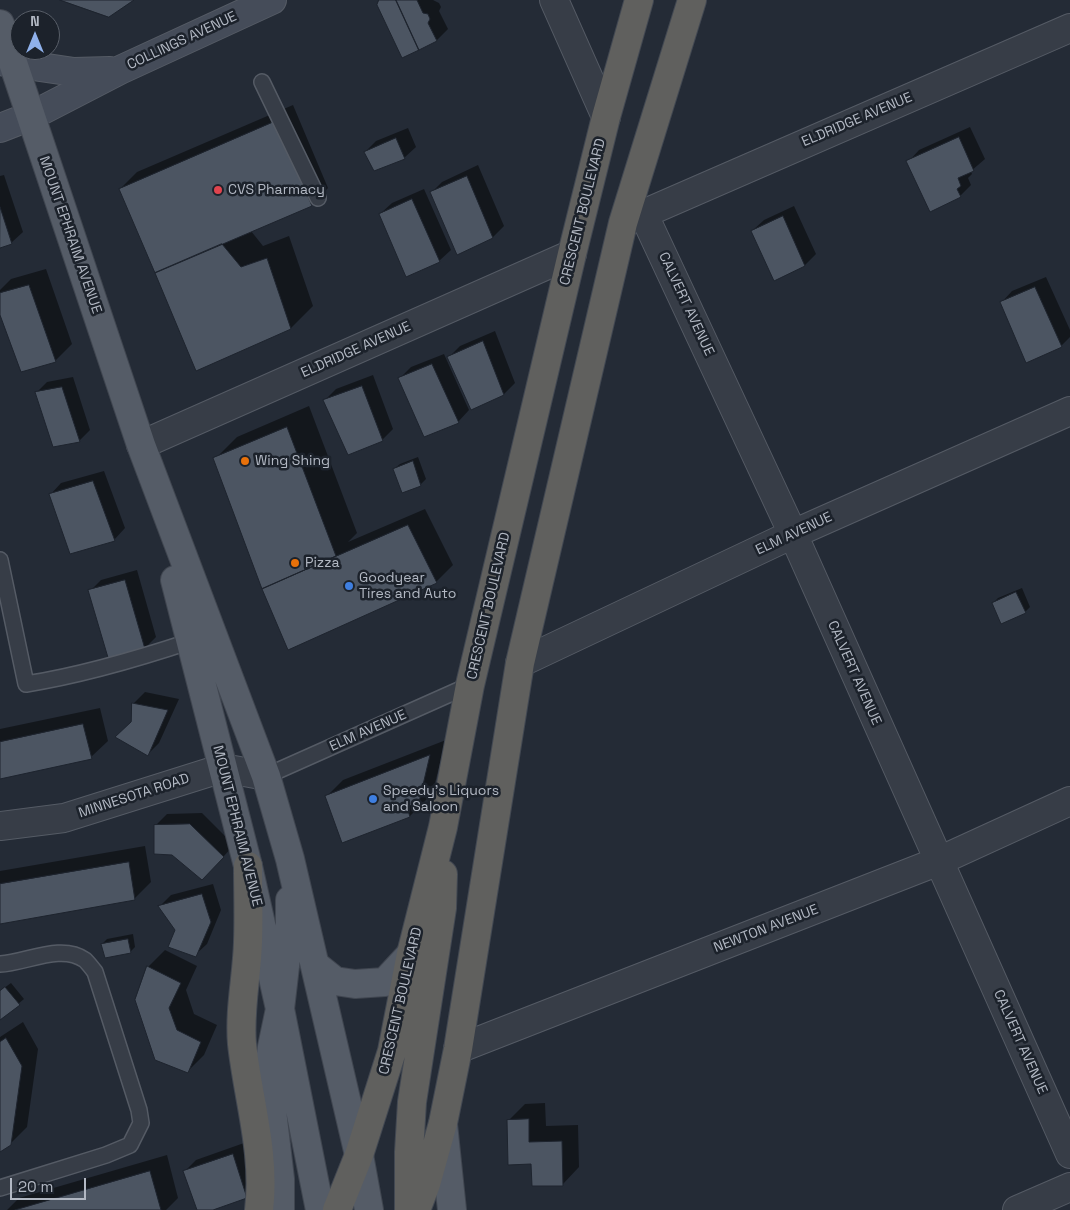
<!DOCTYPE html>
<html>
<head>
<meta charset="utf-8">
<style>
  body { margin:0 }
  #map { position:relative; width:1070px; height:1210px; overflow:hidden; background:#242b36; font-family:"Space Grotesk",sans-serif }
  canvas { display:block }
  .north { position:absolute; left:10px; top:10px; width:50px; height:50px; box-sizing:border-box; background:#1c222b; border:1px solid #585e68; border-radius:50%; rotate:0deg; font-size:14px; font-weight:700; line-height:20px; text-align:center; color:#b2b8c3 }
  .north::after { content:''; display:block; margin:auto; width:18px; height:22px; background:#8fb1eb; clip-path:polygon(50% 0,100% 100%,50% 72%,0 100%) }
  .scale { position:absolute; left:10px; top:1178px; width:76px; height:22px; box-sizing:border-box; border:2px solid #b2b8c3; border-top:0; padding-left:6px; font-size:15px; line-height:18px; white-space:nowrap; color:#b2b8c3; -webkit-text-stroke:4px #1c222b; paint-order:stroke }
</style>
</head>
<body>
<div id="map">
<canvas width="1070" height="1210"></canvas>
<div class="north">N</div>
<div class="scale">20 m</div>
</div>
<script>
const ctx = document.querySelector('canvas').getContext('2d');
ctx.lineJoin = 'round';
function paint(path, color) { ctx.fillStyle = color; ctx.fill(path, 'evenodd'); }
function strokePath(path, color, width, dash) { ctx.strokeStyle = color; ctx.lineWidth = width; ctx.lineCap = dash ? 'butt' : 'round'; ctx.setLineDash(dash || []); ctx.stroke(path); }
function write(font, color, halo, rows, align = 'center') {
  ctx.font = font + ' "Space Grotesk",sans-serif'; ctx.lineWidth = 5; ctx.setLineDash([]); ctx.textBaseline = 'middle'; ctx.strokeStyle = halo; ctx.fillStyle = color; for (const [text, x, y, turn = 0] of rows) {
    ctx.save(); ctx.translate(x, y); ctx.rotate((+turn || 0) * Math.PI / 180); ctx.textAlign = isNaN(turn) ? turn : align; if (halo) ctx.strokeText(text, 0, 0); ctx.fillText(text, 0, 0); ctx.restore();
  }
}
paint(new Path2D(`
  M381,0H433L439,3L441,7L439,11L448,29L437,40Z
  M293,105L328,188L312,205L251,231L263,246L289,236L313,306L291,328L196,369L120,189L137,172Z
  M970,127L985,159L971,171L972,174L968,178L971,185L960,196L908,162L919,150Z
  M408,128L416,147L404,158L365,152L376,141Z
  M478,165L504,226L493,237L458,253L431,193L442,182Z
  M4,175L23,232L11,243L0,247V176Z
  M424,189L451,250L439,261L380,214L392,203Z
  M794,206L816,254L805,265L774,279L752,231L764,220Z
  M46,269L72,344L55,361L0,312V290L11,279Z
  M1046,277L1070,330V337L1061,346L1001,303L1012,291Z
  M495,331L515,383L504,394L449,357L460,346Z
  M444,354L469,410L458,422L400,378L411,367Z
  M373,375L393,429L382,440L325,400L336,389Z
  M73,377L90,430L79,441L36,393L47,382Z
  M309,406L357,533L348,542L425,509L453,565L436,582L289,648L263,588L215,459L237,437Z
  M418,457L426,479L420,485L394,469L400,464Z
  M104,471L125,528L114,540L50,495L61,483Z
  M137,570L156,637L145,648L90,591L101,580Z
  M1022,588L1030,607L1025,612L993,603L998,598Z
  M145,692L179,699L159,743L148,754L132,722L134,703Z
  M100,708L108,741L91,757L0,778V729Z
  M446,740L435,783L425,794L427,799L410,816L326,797L343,780Z
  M202,813L234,845L213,868L156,825L167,814Z
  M145,846L151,882L134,899L0,923V871Z
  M213,884L221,910L207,944L195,955L160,906L171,895Z
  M133,934L135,947L130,952L102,944L107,939Z
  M165,950L197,966L186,990L194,1014L217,1025L204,1055L187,1072L148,967Z
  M11,983L24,999L0,1019V991Z
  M23,1022L38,1049L27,1127L10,1144L0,1150V1037Z
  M545,1103L546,1126L578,1125L579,1167L563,1184L532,1163L508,1121L525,1104Z
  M244,1143L257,1186L246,1197L210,1210H199L185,1171L196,1160Z
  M167,1155L178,1198L166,1210H7L19,1198Z`), '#0007');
const building = new Path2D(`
  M60,0H134L109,17Z
  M379,0H396L419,50L402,58L377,5Z
  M396,0H417L423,13L428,14L430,19L428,23L437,41L419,50Z
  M276,121L312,206L155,273L119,189Z
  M959,137L974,171L958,178L961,186L957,189L961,197L930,212L906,161Z
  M396,138L405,159L374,171L364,152Z
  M467,176L493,238L457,255L430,192Z
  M412,199L440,262L406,277L379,214Z
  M0,207L12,244L0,248Z
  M783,216L805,266L774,281L751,231Z
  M222,244L241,267L267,258L291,329L196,371L155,273Z
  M29,285L56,362L21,372L0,315V293Z
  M1035,287L1062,347L1026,363L1000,302Z
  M483,341L504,395L471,410L447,357Z
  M432,364L459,423L424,437L398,378Z
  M362,386L383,441L348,455L323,400Z
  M62,387L80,442L53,447L35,392Z
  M287,427L336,556L262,589L213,458Z
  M413,461L421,486L402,493L393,469Z
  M93,481L115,541L70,554L49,494Z
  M408,525L437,583L288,650L262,589Z
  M125,580L145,649L109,661L88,590Z
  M1016,592L1026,613L1001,624L992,603Z
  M132,703L168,710L148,756L115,737L131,722Z
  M83,724L92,759L0,779V742Z
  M430,755L419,802L407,807L410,817L342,843L325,796Z
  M190,824L224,857L202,880L172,855L154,854V825Z
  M129,862L135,900L0,924V884Z
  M202,894L211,922L196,957L168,947L175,930L158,906Z
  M128,939L131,953L105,958L101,944Z
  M147,966L181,983L169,1008L177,1030L201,1042L188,1073L155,1060L135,1000Z
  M5,987L20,1005L0,1020V991Z
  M6,1038L22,1066L11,1145L0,1152V1042Z
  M529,1119V1142L562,1141L563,1186H532L531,1164L508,1165L507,1120Z
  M233,1154L247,1198L213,1210H197L183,1171Z
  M150,1171L161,1210H15Z`);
paint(building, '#4c5562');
strokePath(building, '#1e242e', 1);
const service = new Path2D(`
  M262,82L318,198
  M0,560L26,684C83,675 137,659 191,641
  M266,776L470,685
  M0,964C26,963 61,943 85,960C88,963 92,968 95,972L139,1110L141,1123L130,1145L106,1155L0,1188`);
const minor = new Path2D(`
  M643,213L793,534L1070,1154
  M627,221L1070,28
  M141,445L572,254
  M520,663L793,534L1070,411
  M0,826L64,818L223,768L266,776
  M458,1049L939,861L1070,801
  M1017,1210L1070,1187`);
const tertiary = new Path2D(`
  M554,0L606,117`);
const secondary = new Path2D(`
  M0,61L74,72L110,71
  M0,128L31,116L120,70L272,0`);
const primary = new Path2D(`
  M0,24L141,445L266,776L290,859L359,1155L369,1210
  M175,580L248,866L280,1009L320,1210
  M315,965L335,981L355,984L385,982L411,954
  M443,1124L452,1210
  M280,1210V1179L268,1076L272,1047L280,1009L290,923V900`);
const trunk = new Path2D(`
  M248,866C248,891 249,917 248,942C247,976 239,1010 242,1044C248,1099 266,1154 259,1210
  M337,1210L359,1155L392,1051L411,954L443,827L470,685L572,254L606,117L639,0
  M409,1210V1152L412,1102L442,908L443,874
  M416,1210L426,1184L443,1123L458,1049L520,663L623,223L692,0`);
strokePath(service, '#555b65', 18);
strokePath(minor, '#555b65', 30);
strokePath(tertiary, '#555b65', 30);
strokePath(secondary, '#555b65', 30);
strokePath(primary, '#404650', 30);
strokePath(trunk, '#424852', 30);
strokePath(service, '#373d47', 15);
strokePath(minor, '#373d47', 28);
strokePath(tertiary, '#373d47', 28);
strokePath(secondary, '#454c59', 28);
strokePath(primary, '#555c67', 28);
strokePath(trunk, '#60605e', 28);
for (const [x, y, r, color] of [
  [218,190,5,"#e0444e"],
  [245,461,5,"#e8710a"],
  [295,563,5,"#e8710a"],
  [349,586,5,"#3f7fe0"],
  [373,799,5,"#3f7fe0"]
]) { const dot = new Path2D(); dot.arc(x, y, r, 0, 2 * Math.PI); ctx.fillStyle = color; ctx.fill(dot); strokePath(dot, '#1c222b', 2); }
write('14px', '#b2b8c3', '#1c222b', [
  ["COLLINGS AVENUE",182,41,-25],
  ["ELDRIDGE AVENUE",857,120,-23],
  ["CRESCENT BOULEVARD",583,212,-76],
  ["MOUNT EPHRAIM AVENUE",70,235,71],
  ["CALVERT AVENUE",686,304,65],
  ["ELDRIDGE AVENUE",356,350,-24],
  ["ELM AVENUE",794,534,-25],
  ["CRESCENT BOULEVARD",489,606,-77],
  ["CALVERT AVENUE",854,673,66],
  ["ELM AVENUE",368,731,-24],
  ["MINNESOTA ROAD",134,796,-18],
  ["MOUNT EPHRAIM AVENUE",237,826,76],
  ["NEWTON AVENUE",766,929,-21],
  ["CRESCENT BOULEVARD",401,1001,-77],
  ["CALVERT AVENUE",1020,1042,66]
]);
write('14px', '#b2b8c3', '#1c222b', [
  ["CVS Pharmacy",228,190],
  ["Wing Shing",255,461],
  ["Pizza",305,563],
  ["Goodyear",359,578],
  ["Tires and Auto",359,594],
  ["Speedy's Liquors",383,791],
  ["and Saloon",383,807]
], 'left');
</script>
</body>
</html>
